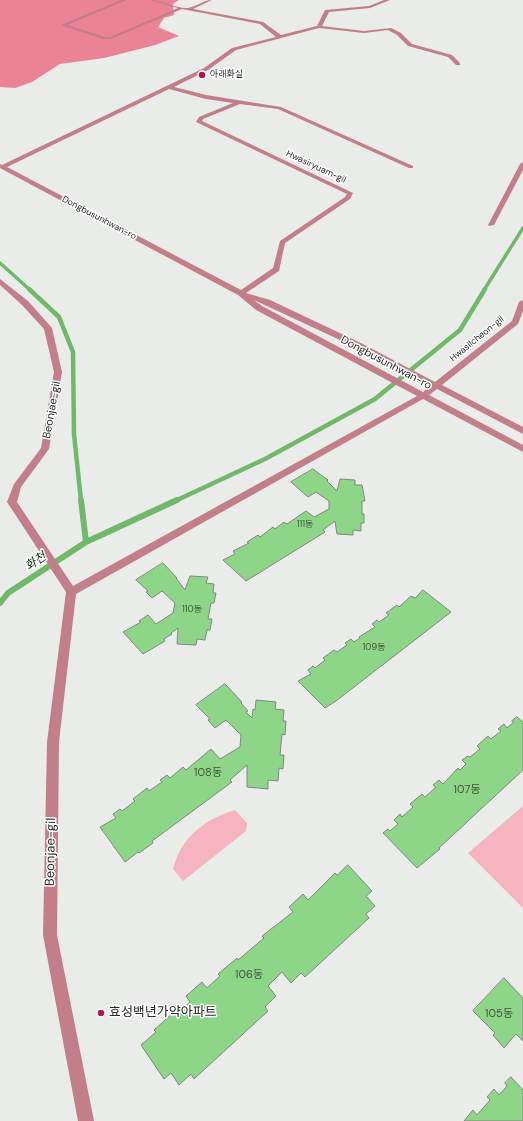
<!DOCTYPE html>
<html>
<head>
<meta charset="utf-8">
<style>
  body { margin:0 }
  canvas { display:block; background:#e9ece9 }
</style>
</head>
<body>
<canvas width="523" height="1121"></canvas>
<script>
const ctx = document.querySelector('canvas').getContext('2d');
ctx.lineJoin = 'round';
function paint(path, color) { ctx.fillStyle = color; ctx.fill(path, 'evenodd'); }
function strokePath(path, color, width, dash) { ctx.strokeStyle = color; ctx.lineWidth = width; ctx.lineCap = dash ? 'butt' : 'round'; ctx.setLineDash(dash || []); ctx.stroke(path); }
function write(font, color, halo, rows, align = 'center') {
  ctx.font = font + ' "DM Sans","Noto Sans KR",sans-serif'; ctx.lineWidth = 3; ctx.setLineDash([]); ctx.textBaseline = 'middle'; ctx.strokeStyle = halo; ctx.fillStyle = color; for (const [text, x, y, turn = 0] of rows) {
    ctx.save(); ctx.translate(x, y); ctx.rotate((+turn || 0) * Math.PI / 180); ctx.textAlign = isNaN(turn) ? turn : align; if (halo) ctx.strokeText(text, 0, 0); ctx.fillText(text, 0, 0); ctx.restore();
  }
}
paint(new Path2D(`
  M523,806V908L468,853Z
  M235,810L247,823L246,831L183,881L173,869C181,837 205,819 235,810Z`), '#f6b4be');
paint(new Path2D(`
  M0,0H179L173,4L174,15L164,18L158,27L179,36L155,45L104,58L60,64L32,82L15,88L0,87Z`), '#eb8396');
strokePath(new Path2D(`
  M0,263L30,290
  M484,290L523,228`), '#71b86b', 3.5);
strokePath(new Path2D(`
  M29,289L59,317L73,352L74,434L81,501
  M175,501L265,459L375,399L460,330L485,289`), '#71b86b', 4.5);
strokePath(new Path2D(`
  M81,500L86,542
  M0,603L8,593L86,542L177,500`), '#71b86b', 6);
const building = new Path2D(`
  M313,469L328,480L327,481L337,491L340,479L355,480V485H362L365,501H362V514H364V523H361V531L353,530V535L337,534L335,521L323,530L325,532L246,581L223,560L235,554L233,551L249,543L247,542L258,535L260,537L273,527L275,529L284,522L287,524L306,511L314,517L329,509V501L316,492L308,497L291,482Z
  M163,563L177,578H176L185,590L190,576L208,577L206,583L214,584L213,593H216L214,603H211L208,619H212L210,630H207L205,640L197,639L196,645L177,644L178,628L171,633L172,634L164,639L165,641L143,654L123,632L141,622L139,621L148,615L156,624L173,613L175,603L162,591L152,598L146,592L148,591L136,580Z
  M423,590L451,612L336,701L325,708L298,681L311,674L308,670L313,666L315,668L325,660L323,658L334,650L337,652L347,645L345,643L351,639L354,642L360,638L359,637L375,627L372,624L377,620L379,622L389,615L386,613L397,605L399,607L411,596L415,598Z
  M225,684L242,702L241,703L248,711L246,712L252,718L253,709L255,710L256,700L276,702L275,709L284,710L283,721H286L285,735L282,734L280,755H284L283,769L279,768L278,781L268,780V789L247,787V765L230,780L232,782L152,841L153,843L139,853L138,852L125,862L100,827L116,818L113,814L120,809L122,811L135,801L133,799L147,788L149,791L162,782L160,780L167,775L170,778L183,767L186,770L211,749L220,759L240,747L241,735L226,720L215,728L208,720L210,719L196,705Z
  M517,717L523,722V770L439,848L440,849L417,868L383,833L388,829L390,831L398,824L394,820L400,814L402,817L413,807L410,804L422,794L425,797L436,787L433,785L439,780L443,784L458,768L460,770L466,764L462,760L468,756L470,757L480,749L477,746L488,736L491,739L501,731L498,729L504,724L507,728L514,722L512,721Z
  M348,865L372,891L366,896L375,906L366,914L369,918L305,977L301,973L291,983L282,972L268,986L276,996L265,1007L268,1011L194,1079L191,1074L179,1085L171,1073L164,1079L141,1045L156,1032L154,1030L174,1012L176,1015L190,1002L186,996L202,982L207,988L220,976L218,974L237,958L238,960L264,938L262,936L293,912L289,907L303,894L308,900L335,873L337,875Z
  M504,978L523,998V1041L516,1034L504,1048L493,1035L495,1033L473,1011Z
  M511,1077L523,1090V1121H464L473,1110L477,1115L490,1100L487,1097L494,1089L499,1095L507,1086L505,1083Z`);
paint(building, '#8ed687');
strokePath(building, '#838683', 1);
paint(new Path2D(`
  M121,0H127L67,25L105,37H110L178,8L150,0C162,0 177,9 188,8C196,7 203,0 212,0L193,9L263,22L281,35L317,26L325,10L369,6L384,0H390L370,8L329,12L322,26L364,31L391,28L401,33L412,44L452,55L460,63V65H456L448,57L408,46L397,35L388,30L364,33L319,28L236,50L208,70L174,87L206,95L281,107L413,166V168H409L278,109L240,104L203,119L202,121L353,193L350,199L285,243L279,271L246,293L270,300L361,343L435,382L512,321L519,302L523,300V311L518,324L442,385L523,427V434L437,389L429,395L523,445V452L423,399L76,594L59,742L57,935L94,1121H78L43,935L47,742L66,592L7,502L14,484L41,448L54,372L44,329L22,305L0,285V279L28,301L52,328L62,372L49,449L21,487L17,502L73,586L417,396L256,310L238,295L0,168V164L2,165L204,68L232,48L276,37L260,24L182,9L111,39H103L61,25ZM169,89L206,99L233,103L199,117L196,122L347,194L345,197L280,241L273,268L241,290L7,167ZM254,300L355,347L430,386L423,392L262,306Z
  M523,162V170L494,225L489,226L488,225L520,164Z`), '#c27f8a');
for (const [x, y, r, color] of [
  [202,75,4,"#ad1a4a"],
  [101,1013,4,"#ad1a4a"]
]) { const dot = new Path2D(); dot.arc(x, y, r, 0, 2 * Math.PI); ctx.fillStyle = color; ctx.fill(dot); strokePath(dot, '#fff', 1.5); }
write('9px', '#272827', '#fff', [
  ["아래화실",210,75]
], 'left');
write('9px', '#272827', '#fff', [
  ["Hwasiryuam-gil",316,167,25],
  ["Dongbusunhwan-ro",99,218,28],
  ["Hwasilcheon-gil",477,339,-39]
]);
write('9px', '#41543f', null, [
  ["111동",305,525],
  ["110동",192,610],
  ["109동",374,648]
]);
write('11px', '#272827', '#fff', [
  ["Dongbusunhwan-ro",386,363,28],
  ["Beonjae-gil",52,410,-80]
]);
write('11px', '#41543f', null, [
  ["108동",208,773],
  ["107동",467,790],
  ["106동",249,975],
  ["105동",499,1014]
]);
write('italic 12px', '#013500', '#fff', [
  ["화천",36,562,-34]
]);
write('13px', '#272827', '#fff', [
  ["Beonjae-gil",51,852,-89]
]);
write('13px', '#272827', '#fff', [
  ["효성백년가약아파트",109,1013]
], 'left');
</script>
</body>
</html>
